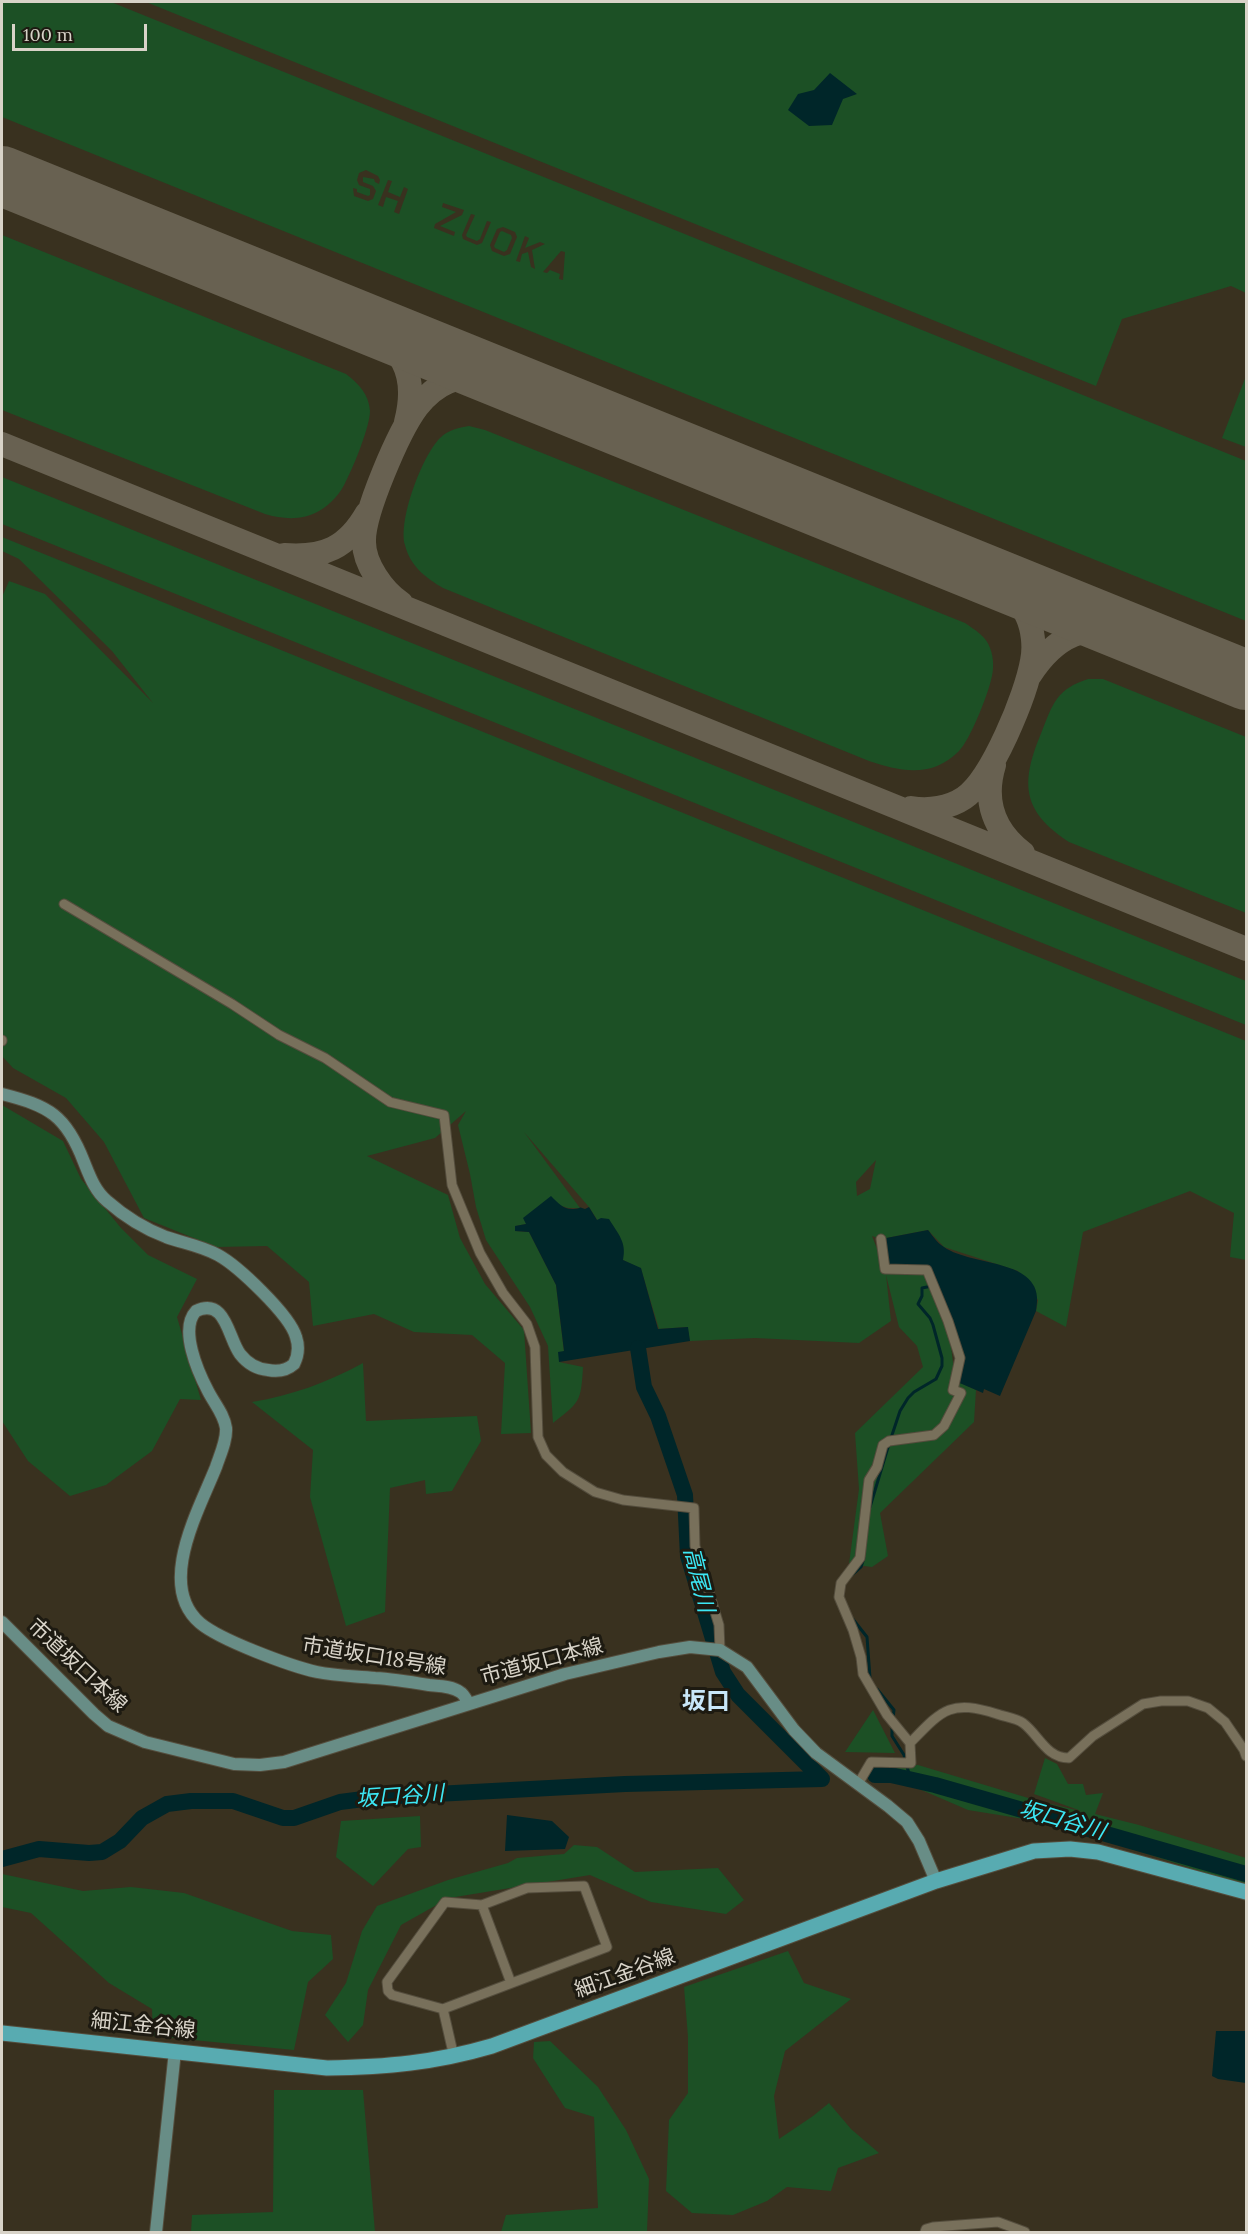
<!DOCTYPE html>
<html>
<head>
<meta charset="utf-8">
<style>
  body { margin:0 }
  #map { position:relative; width:1248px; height:2234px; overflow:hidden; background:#39311f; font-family:Lora,serif }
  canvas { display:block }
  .frame { position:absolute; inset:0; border:3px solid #d8d3c8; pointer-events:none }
  .scale { position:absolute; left:12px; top:24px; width:135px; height:27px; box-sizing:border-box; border:3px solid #d8d3c8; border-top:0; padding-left:8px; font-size:18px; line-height:21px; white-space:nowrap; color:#d8d3c8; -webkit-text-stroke:4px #1d1a11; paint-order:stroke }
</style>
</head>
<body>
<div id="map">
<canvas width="1248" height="2234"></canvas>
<div class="frame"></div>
<div class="scale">100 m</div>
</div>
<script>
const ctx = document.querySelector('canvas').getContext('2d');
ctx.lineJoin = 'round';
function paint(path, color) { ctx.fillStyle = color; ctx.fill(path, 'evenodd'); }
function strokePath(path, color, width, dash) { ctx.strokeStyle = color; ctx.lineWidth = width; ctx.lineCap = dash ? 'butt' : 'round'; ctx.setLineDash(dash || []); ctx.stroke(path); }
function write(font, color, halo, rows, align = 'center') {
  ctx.font = font + ' Lora,"Noto Sans JP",serif'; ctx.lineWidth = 6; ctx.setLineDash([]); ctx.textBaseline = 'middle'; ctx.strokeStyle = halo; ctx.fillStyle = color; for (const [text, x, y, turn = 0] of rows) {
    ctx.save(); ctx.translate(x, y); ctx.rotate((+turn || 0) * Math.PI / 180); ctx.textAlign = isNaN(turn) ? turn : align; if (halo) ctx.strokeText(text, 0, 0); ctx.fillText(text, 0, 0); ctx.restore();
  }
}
paint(new Path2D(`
  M2,2H111L1246,461V621L2,117ZM366,170L378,176L380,180L379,184L375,182L374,179L363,177V182L373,186L376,191L373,199L368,201L354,196L353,188L357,189V192L368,196L370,195V189L359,185L357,180L359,173ZM388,180L392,181L388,192L400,197L404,187L408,189L399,214L394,212L398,201L386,197L383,207L378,205ZM443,203L464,210L462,215L440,226L455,232L454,236L434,228L435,224L456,212L442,207ZM471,214L475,215L466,235L467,237L477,241L480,239L487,221L491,222L482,243L477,245L463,239L462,235ZM503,227L515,232L517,237L510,254L504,256L492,251L490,245L497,229ZM525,236L529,238L525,248L540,242L545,244L532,250L535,269L531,267L528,252L522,254L520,262L516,261ZM561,251L565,252L563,280L559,279L560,274L550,270L547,273L543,272Z
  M146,2H1246V293L1231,286L1122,319L1096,386Z
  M502,231L511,235L512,238L507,250L504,252L495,248L494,246L500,232Z
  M2,235L346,374C358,383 369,394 370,411C370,426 354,466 346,481C341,493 330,505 319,511C302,521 282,519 265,514L2,410Z
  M1246,376V447L1222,438Z
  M469,426L485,430L965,623C975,630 986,636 990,648C994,658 994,670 991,680C987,697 970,740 959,751C951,759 939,767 927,769C907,773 888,767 869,761L443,588C426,578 410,566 405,545C398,520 422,456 440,438C448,430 458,428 469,426Z
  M2,477L1246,981V1025L2,524Z
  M2,537L1246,1041V1260L1230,1257L1234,1213L1190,1191L1083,1232L1066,1327L1036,1311L1038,1300L1018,1271L944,1247L928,1230L881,1239L872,1236L885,1269L929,1276L948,1321L955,1380L976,1390L974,1422L880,1513L888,1556L872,1567L849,1564L859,1489L855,1433L923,1367L917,1346L899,1327L886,1275L891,1321L859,1343L755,1338L690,1341L687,1327L659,1329L641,1269L623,1260L589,1207L524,1132L580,1208H568L562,1206L526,1224L516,1226L515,1231L529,1232L556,1285L564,1352L559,1362L583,1367C581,1402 580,1402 553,1423L548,1346L530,1307L486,1240L476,1207L470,1174L458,1125L466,1111L435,1138L367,1156L448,1195L460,1238L485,1284L524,1330L531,1433L501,1434L505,1363L472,1335L414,1332L374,1314L313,1326L309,1282L267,1246L216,1247L144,1218L104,1142L66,1098L13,1068L2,1056V597L9,581L45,594L153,703L112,651L19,559L2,551ZM876,1160L870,1189L857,1196L856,1182Z
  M1088,679H1103L1246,737V913L1069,842C1020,810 1021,781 1042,731C1053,703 1057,689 1088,679Z
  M2,1105L63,1141L81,1179L121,1228L148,1255L197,1279L177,1317L201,1400L180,1399L152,1451L106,1485L70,1496L28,1461L2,1421Z
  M363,1363L366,1421L477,1416L481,1441L452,1491L426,1494L425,1480L390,1488L385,1612L346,1626L310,1497L313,1450L252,1402C293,1395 326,1383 363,1363Z
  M873,1710L895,1753L845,1752Z
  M1045,1758L1057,1764L1068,1784H1083L1086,1795L1103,1793L1095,1814L1139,1825L1246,1858V1886L1089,1835L1030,1820L968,1810L917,1788L880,1777L877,1767L918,1765L1035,1800L1084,1812L1034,1794Z
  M420,1816L421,1847L408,1849L373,1886L336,1857L341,1821Z
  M574,1845L597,1847L635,1872L718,1868L744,1900L726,1914L651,1902L590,1875L449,1898L401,1925L368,1990L363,2025L348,2042L325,2015L346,1983L362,1931L377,1906L448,1880L508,1863L517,1858L564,1854Z
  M2,1874L83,1891L131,1887L184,1893L292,1931L331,1935L333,1959L308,1982L294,2050L153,2036L152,2009L109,1983L31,1913L2,1907Z
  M788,1951L804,1983L851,1999L785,2051L774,2096L779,2139L813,2116L829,2103L851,2129L879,2153L838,2168L831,2191L787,2187L767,2201L733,2215L692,2213L666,2191L669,2120L688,2093V2037L684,1987Z
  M550,2041L598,2087L626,2130L649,2179L647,2232H501L506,2215L598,2208L594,2117L565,2108L533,2058L534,2042Z
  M274,2090H363L375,2232H191L192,2215L273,2212Z`), '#1c5025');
paint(new Path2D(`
  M830,73L857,94L843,99L832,125L809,126L788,110L798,94L814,90Z
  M551,1196C558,1203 564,1210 574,1209C584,1208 576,1206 585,1209L589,1207L597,1220L601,1218L609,1219C618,1234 627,1242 623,1260L641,1268L658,1329L688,1327L690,1341L559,1362L558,1352L564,1351L556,1285L529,1232L515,1231V1226L526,1224L523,1218Z
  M928,1230C933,1236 937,1243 944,1247C974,1268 1048,1257 1036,1311L1000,1396L984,1389L983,1393L955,1381L960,1358L927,1271L885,1269L881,1239Z
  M507,1815L552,1821L569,1837L565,1849L505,1851Z
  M1216,2031H1246V2083L1218,2079L1212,2076Z`), '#002629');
strokePath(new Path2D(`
  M891,1438L900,1411L908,1398L914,1392L936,1379L942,1366V1358L933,1325L930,1318L918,1304L922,1296V1288L932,1286
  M870,1507L889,1444
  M851,1576L861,1567L864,1558
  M852,1618L867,1637L870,1678
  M877,1689L894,1710L893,1718
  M892,1724V1736L904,1755L909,1774L978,1797`), '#002629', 3);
strokePath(new Path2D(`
  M638,1348L644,1387L658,1416L685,1495L688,1556L723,1672L738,1695L822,1779
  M875,1775H891L935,1785L1246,1874
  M2,1859L39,1849L89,1853L102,1852L120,1841L142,1818L167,1804L191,1801H233L283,1818H294L340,1802L379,1797L625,1784L822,1779`), '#002629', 16);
strokePath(new Path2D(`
  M359,321C401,347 419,371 406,422
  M2,444L1246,949
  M284,555C324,558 347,548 367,513
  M401,603C383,591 364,564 364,542C363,514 399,431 417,407C425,397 436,387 448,382C469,373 490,378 511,383
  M1030,675C1056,635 1085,623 1131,633
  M994,765C983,801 994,831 1023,853
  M911,808C929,811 949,808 964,798C992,779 1026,695 1032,661C1035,647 1033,629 1027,616C1019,597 1003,586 986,575`), '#686151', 24);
strokePath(new Path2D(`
  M2,176L1246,680`), '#686151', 60);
const street = new Path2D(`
  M64,904L232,1004L279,1035L325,1058L390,1102L444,1115L452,1185L480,1253L503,1293L527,1324L535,1347L538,1437L546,1455L563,1472L595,1492L623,1500L694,1508L695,1546L719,1625L720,1650
  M2,1040V1041
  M910,1743C942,1710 950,1699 997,1714C1005,1717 1016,1718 1023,1723C1039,1735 1046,1758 1069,1758L1093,1736L1143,1704L1161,1701H1188L1208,1708L1225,1722L1244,1750L1246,1756
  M858,1784L871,1762L911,1763L910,1743L887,1715L863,1674L861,1657L853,1630L839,1597L841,1583L860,1558L869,1480L877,1467L883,1445L889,1441L934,1435L944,1426L961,1393L953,1390L960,1358L948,1321L927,1270L885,1269L881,1239
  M482,1905L511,1983
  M443,2009L392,1995L388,1991L387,1982L445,1902L482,1905L527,1888L584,1886L607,1947L443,2009L454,2057
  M925,2232L926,2229L933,2227L998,2222L1025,2232`);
const secondary = new Path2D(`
  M2,1094C49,1106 66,1115 84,1162C90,1177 95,1191 107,1201C124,1216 145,1229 166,1237C183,1243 202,1246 218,1255C238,1266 290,1315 296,1337C299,1346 298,1356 294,1364C286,1371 278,1372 268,1370C257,1369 247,1363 240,1354C228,1338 226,1297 196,1311C179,1329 198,1372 208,1391C214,1403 224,1414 226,1428C227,1440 220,1455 216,1467C199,1510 156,1585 200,1623C220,1640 290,1666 317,1672C336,1676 356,1676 375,1678C393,1679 411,1682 429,1685C439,1686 452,1686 460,1692C464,1694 466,1699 468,1703
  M2,1622L94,1714L108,1726L145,1742L234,1764L260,1765L284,1762L565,1674L659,1652L690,1647L720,1650L747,1667L794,1730L816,1753L888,1806L907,1822L919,1841L936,1881
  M156,2232L175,2051`);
const primary = new Path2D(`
  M2,2033L327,2068C387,2067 434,2063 492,2046L936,1881L1034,1851L1070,1849L1098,1852L1246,1892`);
strokePath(street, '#544d3d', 11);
strokePath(secondary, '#544d3d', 14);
strokePath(primary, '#544d3d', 17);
strokePath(street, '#78705b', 9);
strokePath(secondary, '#688d86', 12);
strokePath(primary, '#58abb1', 15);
write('21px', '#d8d3c8', '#1d1a11', [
  ["市道坂口18号線",374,1657,9],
  ["市道坂口本線",542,1662,-15],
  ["市道坂口本線",77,1666,43],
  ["細江金谷線",625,1974,-20],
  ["細江金谷線",143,2026,6]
]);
write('italic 22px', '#3ce7f4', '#1d1a11', [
  ["高尾川",698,1580,76],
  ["坂口谷川",400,1797,-4],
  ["坂口谷川",1062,1821,16]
]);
write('bold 24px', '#c9e7f9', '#1d1a11', [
  ["坂口",706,1702]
]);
</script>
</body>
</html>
